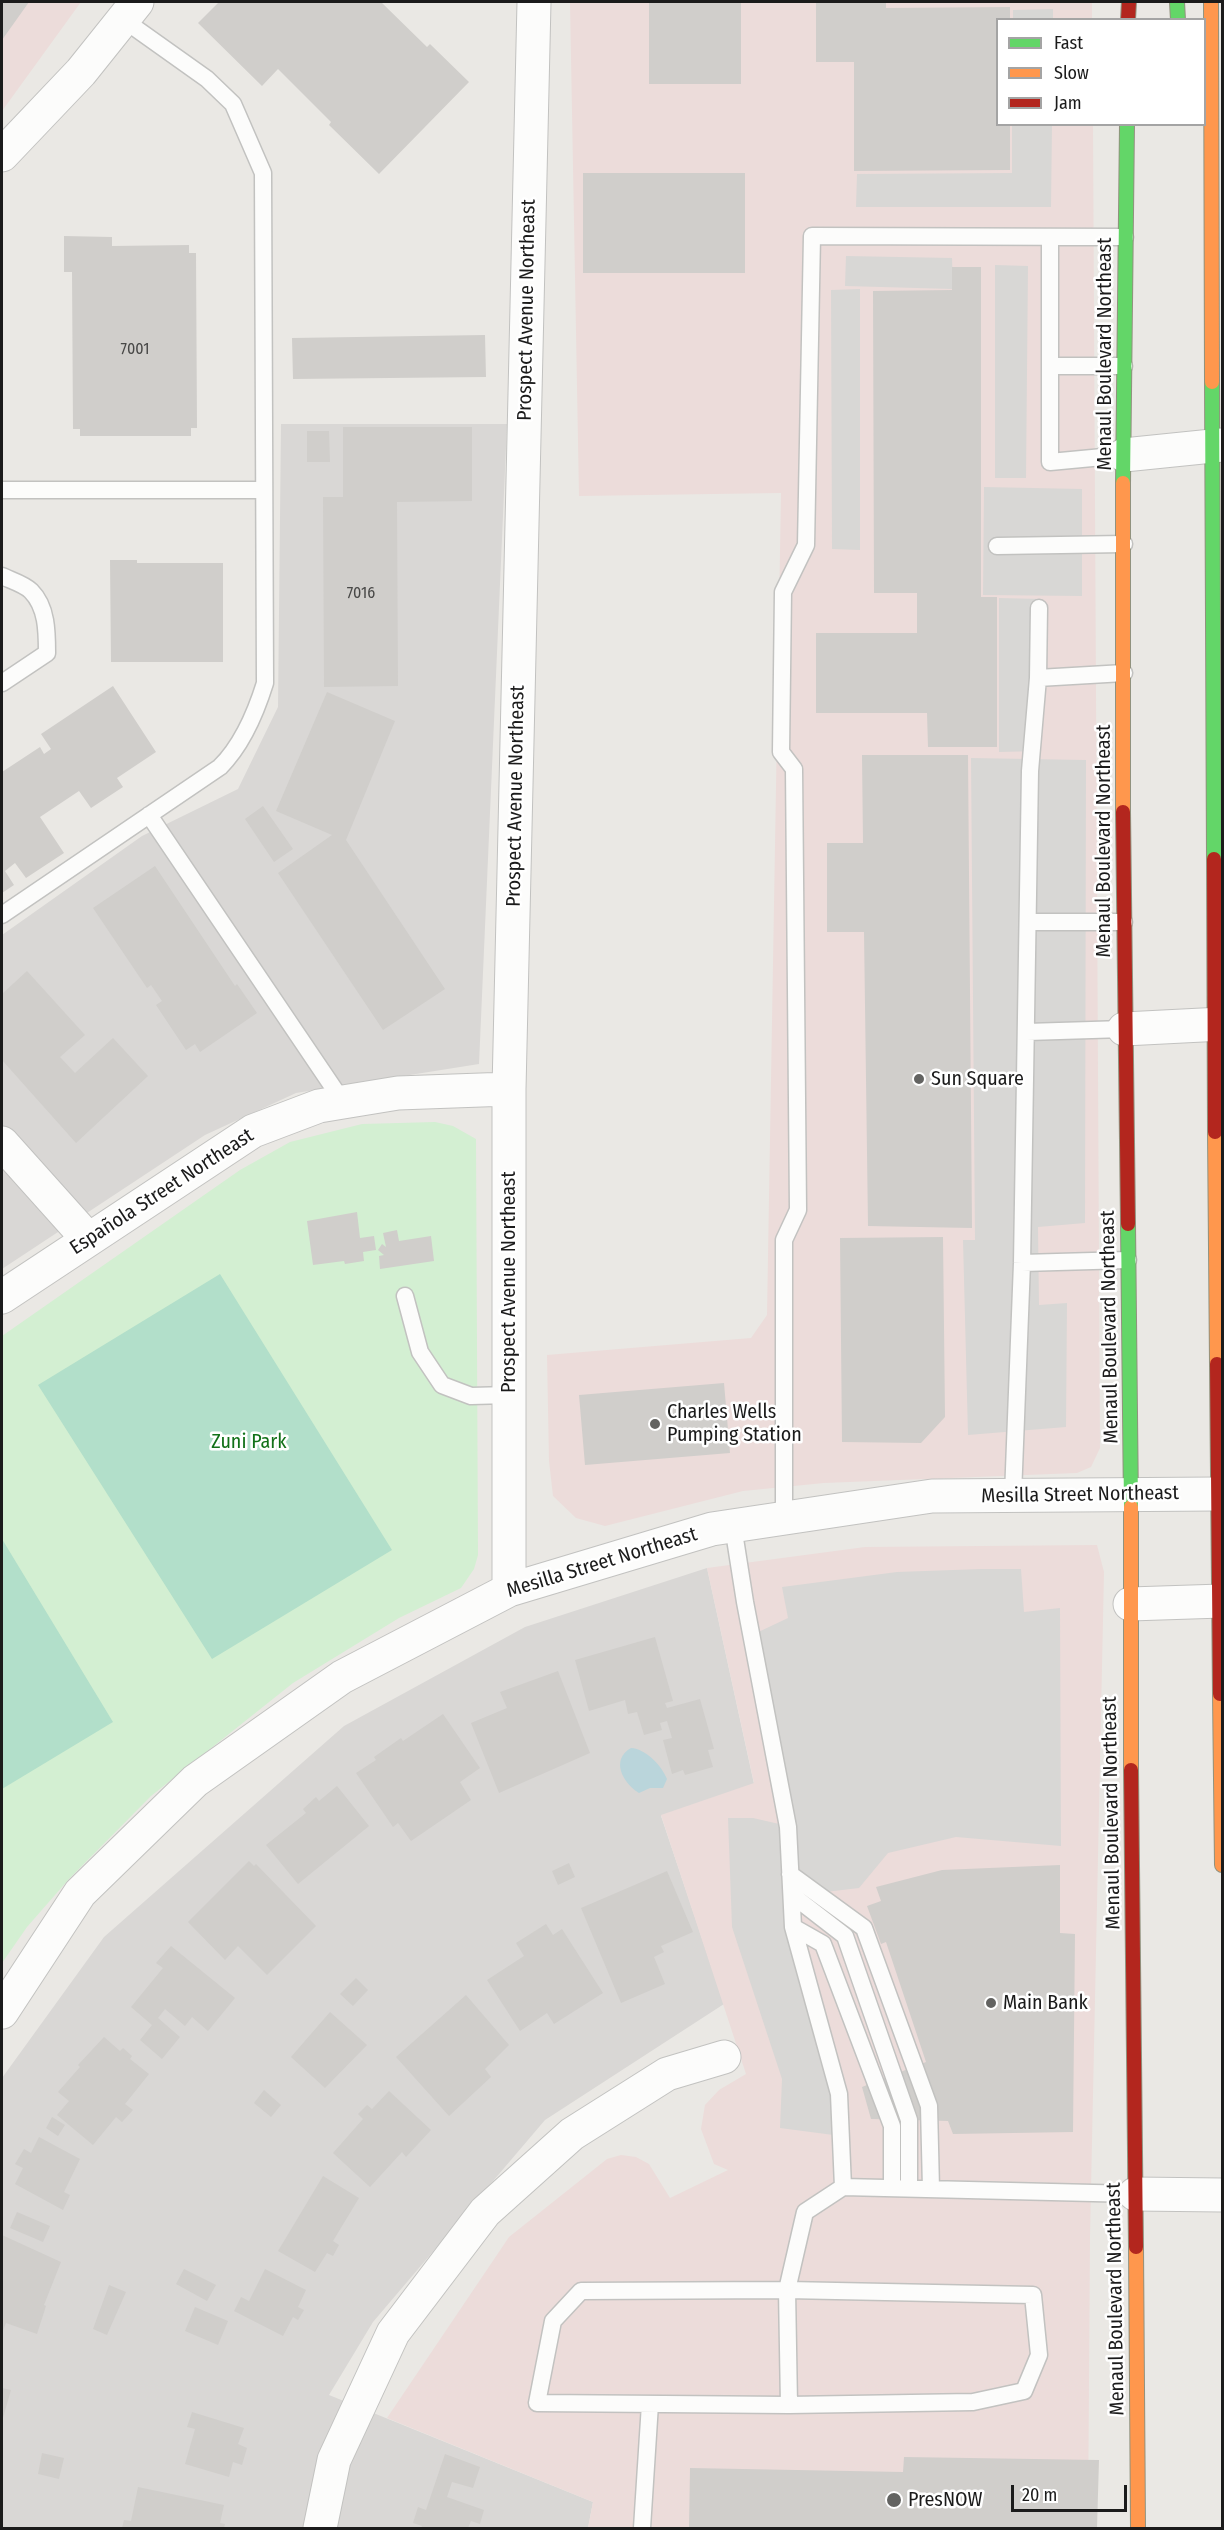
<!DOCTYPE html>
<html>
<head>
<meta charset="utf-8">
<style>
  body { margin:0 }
  #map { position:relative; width:1224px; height:2530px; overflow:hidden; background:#eae8e4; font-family:"Fira Sans Condensed",sans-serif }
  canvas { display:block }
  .frame { position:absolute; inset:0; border:3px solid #1b1b1b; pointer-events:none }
  .legend { position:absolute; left:996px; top:18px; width:210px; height:108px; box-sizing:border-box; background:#fff; border:2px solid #a4a4a4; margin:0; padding:8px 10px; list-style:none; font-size:18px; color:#1b1b1b }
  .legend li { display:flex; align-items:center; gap:12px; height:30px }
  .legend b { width:30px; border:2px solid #a4a4a4 }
  .scale { position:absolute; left:1011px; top:2485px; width:116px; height:27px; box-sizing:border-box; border:3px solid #1b1b1b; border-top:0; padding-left:8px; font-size:18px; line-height:21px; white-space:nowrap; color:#1b1b1b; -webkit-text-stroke:4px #fff; paint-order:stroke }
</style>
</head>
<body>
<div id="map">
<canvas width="1224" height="2530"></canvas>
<div class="frame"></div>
<ul class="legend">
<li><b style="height:8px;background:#63d668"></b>Fast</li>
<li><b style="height:8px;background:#ff974d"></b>Slow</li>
<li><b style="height:8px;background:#b3261e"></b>Jam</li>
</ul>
<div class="scale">20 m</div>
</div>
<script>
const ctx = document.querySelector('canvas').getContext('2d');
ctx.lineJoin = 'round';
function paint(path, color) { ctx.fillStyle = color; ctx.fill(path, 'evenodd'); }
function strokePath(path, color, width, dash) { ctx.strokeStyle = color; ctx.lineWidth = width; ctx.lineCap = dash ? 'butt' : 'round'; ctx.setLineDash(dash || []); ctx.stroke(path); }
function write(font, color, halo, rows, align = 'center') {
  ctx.font = font + ' "Fira Sans Condensed",sans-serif'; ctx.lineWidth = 5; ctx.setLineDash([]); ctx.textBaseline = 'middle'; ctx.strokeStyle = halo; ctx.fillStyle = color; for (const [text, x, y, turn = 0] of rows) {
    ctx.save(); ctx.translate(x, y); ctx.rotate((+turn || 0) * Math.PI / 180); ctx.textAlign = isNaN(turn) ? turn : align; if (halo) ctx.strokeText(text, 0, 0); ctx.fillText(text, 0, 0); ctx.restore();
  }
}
paint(new Path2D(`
  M281,424H507L479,1064L296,1093L205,1135L2,1269V935L142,836L238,789L278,707Z
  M707,1568L754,1784L661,1816L724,2004L545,2120L373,2322L329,2395L593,2502L588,2528H2V2078L104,1937L344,1726L525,1627Z`), '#d9d7d5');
paint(new Path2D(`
  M2,2H81L2,111Z
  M570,2H1092V19L998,20V124L1093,125L1100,1448L1091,1467L1077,1473L824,1483L743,1491L605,1526L576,1518L553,1496L549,1461L547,1355L751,1338L767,1315L781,493L579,496Z
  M1097,1545L1104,1572L1090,2236L1088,2528H588L593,2502L387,2418L509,2237L607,2159L621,2155L636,2157L649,2164L670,2198L728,2170L714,2164L701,2129L705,2105L719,2090L746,2074L661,1815L754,1783L707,1568L865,1547Z`), '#ecdcda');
paint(new Path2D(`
  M1053,9V19H1013V10Z
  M1012,125H1052L1051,207H856L857,174L1012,173Z
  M846,256L952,258L953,289L845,286Z
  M995,265L1028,266L1026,478H995Z
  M860,289V550L832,549L831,290Z
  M984,487L1082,489V596L983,595Z
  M999,598L1041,599L1039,751L999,752Z
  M971,758L1086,760L1085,1223L1038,1227L1039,1305L1067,1303L1066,1427L968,1435L963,1240H975Z
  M981,1569H1021L1024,1612L1060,1608L1061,1846L956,1837L888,1853L859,1888L792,1896L841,2136L780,2128L782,2079L732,1927L728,1818H753L788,1826L752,1635L788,1618L782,1587L897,1572Z`), '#d8d7d5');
paint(new Path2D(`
  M435,1122L453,1126L476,1139L478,1555L474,1569L461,1588L399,1618L293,1683L151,1796L69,1879L27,1927L2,1963V1336L240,1170L290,1142L362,1124Z`), '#d3efd2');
paint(new Path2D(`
  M220,1274L392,1550L212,1659L38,1385Z
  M2,1539L113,1722L2,1789Z`), '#b2dfca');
paint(new Path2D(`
  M631,1748C646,1749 662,1766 667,1779L663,1788H650L639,1793C623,1783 610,1760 631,1748Z`), '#bad5db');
paint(new Path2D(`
  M2,2H29L2,40Z
  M219,2H381L427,47L430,44L469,82L379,174L329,125L331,122L278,69L262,86L198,23Z
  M649,2H741V84H649Z
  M816,2H886V8L1010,7V20H998V124H1010V170L854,171V62H816Z
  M583,173H745V273H583Z
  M64,236L112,237V246L189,245V253H196L197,428H191V436H80V429H73L72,272H64Z
  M952,267H981V597H997V747H928L927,713H816V633H917V593H874L873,291L952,290Z
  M485,335L486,377L293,379L292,338Z
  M343,427H472V501L397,502L398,686L324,687L323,497H343Z
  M307,431H329L330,462H307Z
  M110,560H137V563H223V662H111Z
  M113,686L156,752L117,778L123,787L91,808L79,791L40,817L64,853L26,878L15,863L5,871L14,885L2,893V772L40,747L44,754L51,749L41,734Z
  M327,692L395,721L346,840L445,989L383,1030L278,873L332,835L276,811Z
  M862,755H968L972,1228L868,1226L864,932H827V843H863Z
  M263,806L293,849L274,862L245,819Z
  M155,866L235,986L237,984L257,1013L200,1052L195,1044L186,1050L156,1005L162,1001L151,985L147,988L93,908Z
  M27,971L85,1035L60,1057L75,1073L113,1038L148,1076L76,1143L2,1060V994Z
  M357,1212L360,1238L374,1236L376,1250L363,1252L364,1261L345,1264L344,1261L313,1265L307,1221Z
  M397,1230L399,1241L431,1236L434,1261L380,1269L379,1256L384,1255L378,1250L382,1244L386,1247L383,1233Z
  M943,1237L945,1417L921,1443L842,1442L840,1238Z
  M724,1383L730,1453L585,1465L579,1395Z
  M655,1637L673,1701L665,1703L667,1708L700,1699L714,1749L708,1750L713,1767L685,1775L683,1770L672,1774L663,1740L672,1738L667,1721L660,1723L662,1730L644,1735L637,1712L628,1714L625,1700L589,1711L575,1660Z
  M558,1671L590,1753L499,1793L471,1723L507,1708L500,1692Z
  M443,1714L480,1768L460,1782L471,1800L411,1841L398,1823L393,1827L356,1773L376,1760L374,1757L401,1738L403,1741Z
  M337,1786L369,1826L298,1884L266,1845L306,1813L303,1809L316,1797L319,1801Z
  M249,1861L254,1866L256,1864L316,1926L267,1975L238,1946L225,1960L188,1922Z
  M569,1863L575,1877L558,1885L552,1871Z
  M1060,1865V1933L1075,1934L1073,2132L953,2134L948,2121L871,2119L862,2087L926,2062L886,1942L881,1944L867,1906L881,1901L876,1887L942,1870Z
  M667,1871L693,1932L661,1946L664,1952L654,1957L665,1984L621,2003L581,1908Z
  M546,1924L553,1935L562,1929L603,1993L554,2024L547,2013L520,2031L487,1980L524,1956L516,1943Z
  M171,1946L235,1998L208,2031L192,2017L185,2026L165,2009L158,2018L180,2037L162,2059L140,2040L152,2025L131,2007L163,1968L156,1963Z
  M356,1978L368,1990L353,2006L340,1994Z
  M466,1995L509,2045L485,2069L491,2077L449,2116L396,2057Z
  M330,2012L367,2045L325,2088L291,2057Z
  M104,2037L120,2051L123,2048L132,2056L130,2059L149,2074L125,2104L133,2110L122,2122L116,2117L93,2145L57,2115L69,2101L58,2092L80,2067L78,2065Z
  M264,2090L281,2105L271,2117L254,2103Z
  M389,2091L431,2130L406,2157L402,2152L370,2187L333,2153L363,2119L358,2114L367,2105L372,2109Z
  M52,2117L65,2125L58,2136L46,2128Z
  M39,2137L80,2159L64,2192L70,2195L63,2210L15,2184L23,2168L15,2164L24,2149L31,2153Z
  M323,2176L359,2198L333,2241L339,2245L333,2256L327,2253L315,2272L278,2251Z
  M17,2212L50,2226L43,2242L10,2228Z
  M2,2235L61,2262L44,2305L46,2306L37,2334L6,2323L2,2333Z
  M184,2269L216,2285L207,2301L176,2284Z
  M265,2269L306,2290L298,2307L304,2310L298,2320L293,2317L283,2336L234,2311L241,2297L249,2301Z
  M109,2285L126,2292L107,2335L93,2329Z
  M195,2307L228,2321L218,2345L185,2331Z
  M2,2388L11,2390L3,2418H2Z
  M192,2412L244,2428L238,2444L247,2448L242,2465L233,2462L229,2477L185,2464L195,2429L187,2427Z
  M42,2453L64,2458L59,2479L38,2474Z
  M445,2454L480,2467L473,2488L452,2482L447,2497L484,2510L480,2524L471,2521L468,2528H421L422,2526L413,2523L418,2507L426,2510Z
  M904,2457L1099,2460L1097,2528H689L690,2468L903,2472Z
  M138,2487L224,2505L220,2523L225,2524L224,2528H122L124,2520L131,2521Z`), '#d0cecb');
const lane = new Path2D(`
  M1050,237V462L1124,455
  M1050,366H1124
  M2,490H264
  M997,546L1124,544
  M2,576C10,580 24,584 31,591C47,607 47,632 47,653L2,683
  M1038,678L1124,673
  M149,815L343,1102
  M2,915L220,767C242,745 256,712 265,683L263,173L233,104L207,79L124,20
  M1030,922H1124
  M1027,1032L1124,1029
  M1022,1263L1128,1260
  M405,1296L420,1352L442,1385L471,1396L509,1395
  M1013,1495L1022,1263L1030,771L1038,678L1039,608
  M784,1518V1240L798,1210L794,769L781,752L783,592L806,545L812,236L1125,237
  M733,1526L745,1602L788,1827L793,1927L839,2094L843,2187L1135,2194
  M790,1874L864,1928L929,2106L931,2189
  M792,1895L845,1936L909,2120V2188
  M793,1927L823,1944L892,2126V2188
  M789,2405L537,2403L553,2321L581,2291L787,2290L1033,2295L1039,2355L1024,2391L973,2402L789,2405L787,2290L805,2212L843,2187
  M642,2528L650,2404`);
const street = new Path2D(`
  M2,155L81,72L137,2
  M1124,455L1222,445
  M1124,1029L1222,1024
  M2,1143L88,1239
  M2,1297L253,1131L319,1106L343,1102L398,1093L509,1089
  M509,1590V1089L534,2
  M1130,1604L1222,1601
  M2,2012L80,1893L195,1781L342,1677L509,1590L712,1529L932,1496L1217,1494
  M1135,2194L1222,2195
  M320,2528L334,2460L393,2333L485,2212L572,2134L667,2074L724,2057`);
const fast = new Path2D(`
  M1177,2L1178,20
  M1212,382L1214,859
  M1123,483L1127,124
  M1128,1224L1131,1507`);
const slow = new Path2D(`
  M1211,2L1212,382
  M1123,812V483
  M1215,1132L1217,1364
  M1131,1507V1770
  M1220,1694L1222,1865
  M1136,2247L1138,2528`);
const jam = new Path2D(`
  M1128,20L1129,2
  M1123,812L1128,1224
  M1214,859L1215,1132
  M1217,1364L1220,1694
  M1131,1770L1136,2247`);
strokePath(lane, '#c2c2c0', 19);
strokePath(street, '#c2c2c0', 35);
strokePath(fast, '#91927e', 16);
strokePath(slow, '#91927e', 16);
strokePath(jam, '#91927e', 16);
strokePath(lane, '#fcfcfb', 16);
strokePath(street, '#fcfcfb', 33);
strokePath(fast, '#63d668', 14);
strokePath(slow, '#ff974d', 14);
strokePath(jam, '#b3261e', 14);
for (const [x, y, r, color] of [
  [919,1079,6,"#636361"],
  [655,1424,6,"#636361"],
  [991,2003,6,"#636361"],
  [894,2500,8,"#636361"]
]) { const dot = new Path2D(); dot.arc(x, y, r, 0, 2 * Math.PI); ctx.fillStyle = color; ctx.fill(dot); strokePath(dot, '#fff', 2); }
write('16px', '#484847', null, [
  ["7001",135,350],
  ["7016",361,594]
]);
write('20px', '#1b1b1b', '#fff', [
  ["Prospect Avenue Northeast",527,310,-89],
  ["Menaul Boulevard Northeast",1105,354,-90],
  ["Prospect Avenue Northeast",516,796,-89],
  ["Menaul Boulevard Northeast",1104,841,-90],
  ["Española Street Northeast",162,1192,-33],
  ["Prospect Avenue Northeast",509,1282,-90],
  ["Menaul Boulevard Northeast",1110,1327,-91],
  ["Mesilla Street Northeast",1080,1495,-1],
  ["Mesilla Street Northeast",602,1563,-17],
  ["Menaul Boulevard Northeast",1112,1813,-91],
  ["Menaul Boulevard Northeast",1116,2299,-91]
]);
write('20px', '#1b1b1b', '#fff', [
  ["Sun Square",931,1079],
  ["Charles Wells",667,1412],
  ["Pumping Station",667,1435],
  ["Main Bank",1003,2003],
  ["PresNOW",908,2500]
], 'left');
write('20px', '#127119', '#fff', [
  ["Zuni Park",249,1442]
]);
</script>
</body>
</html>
